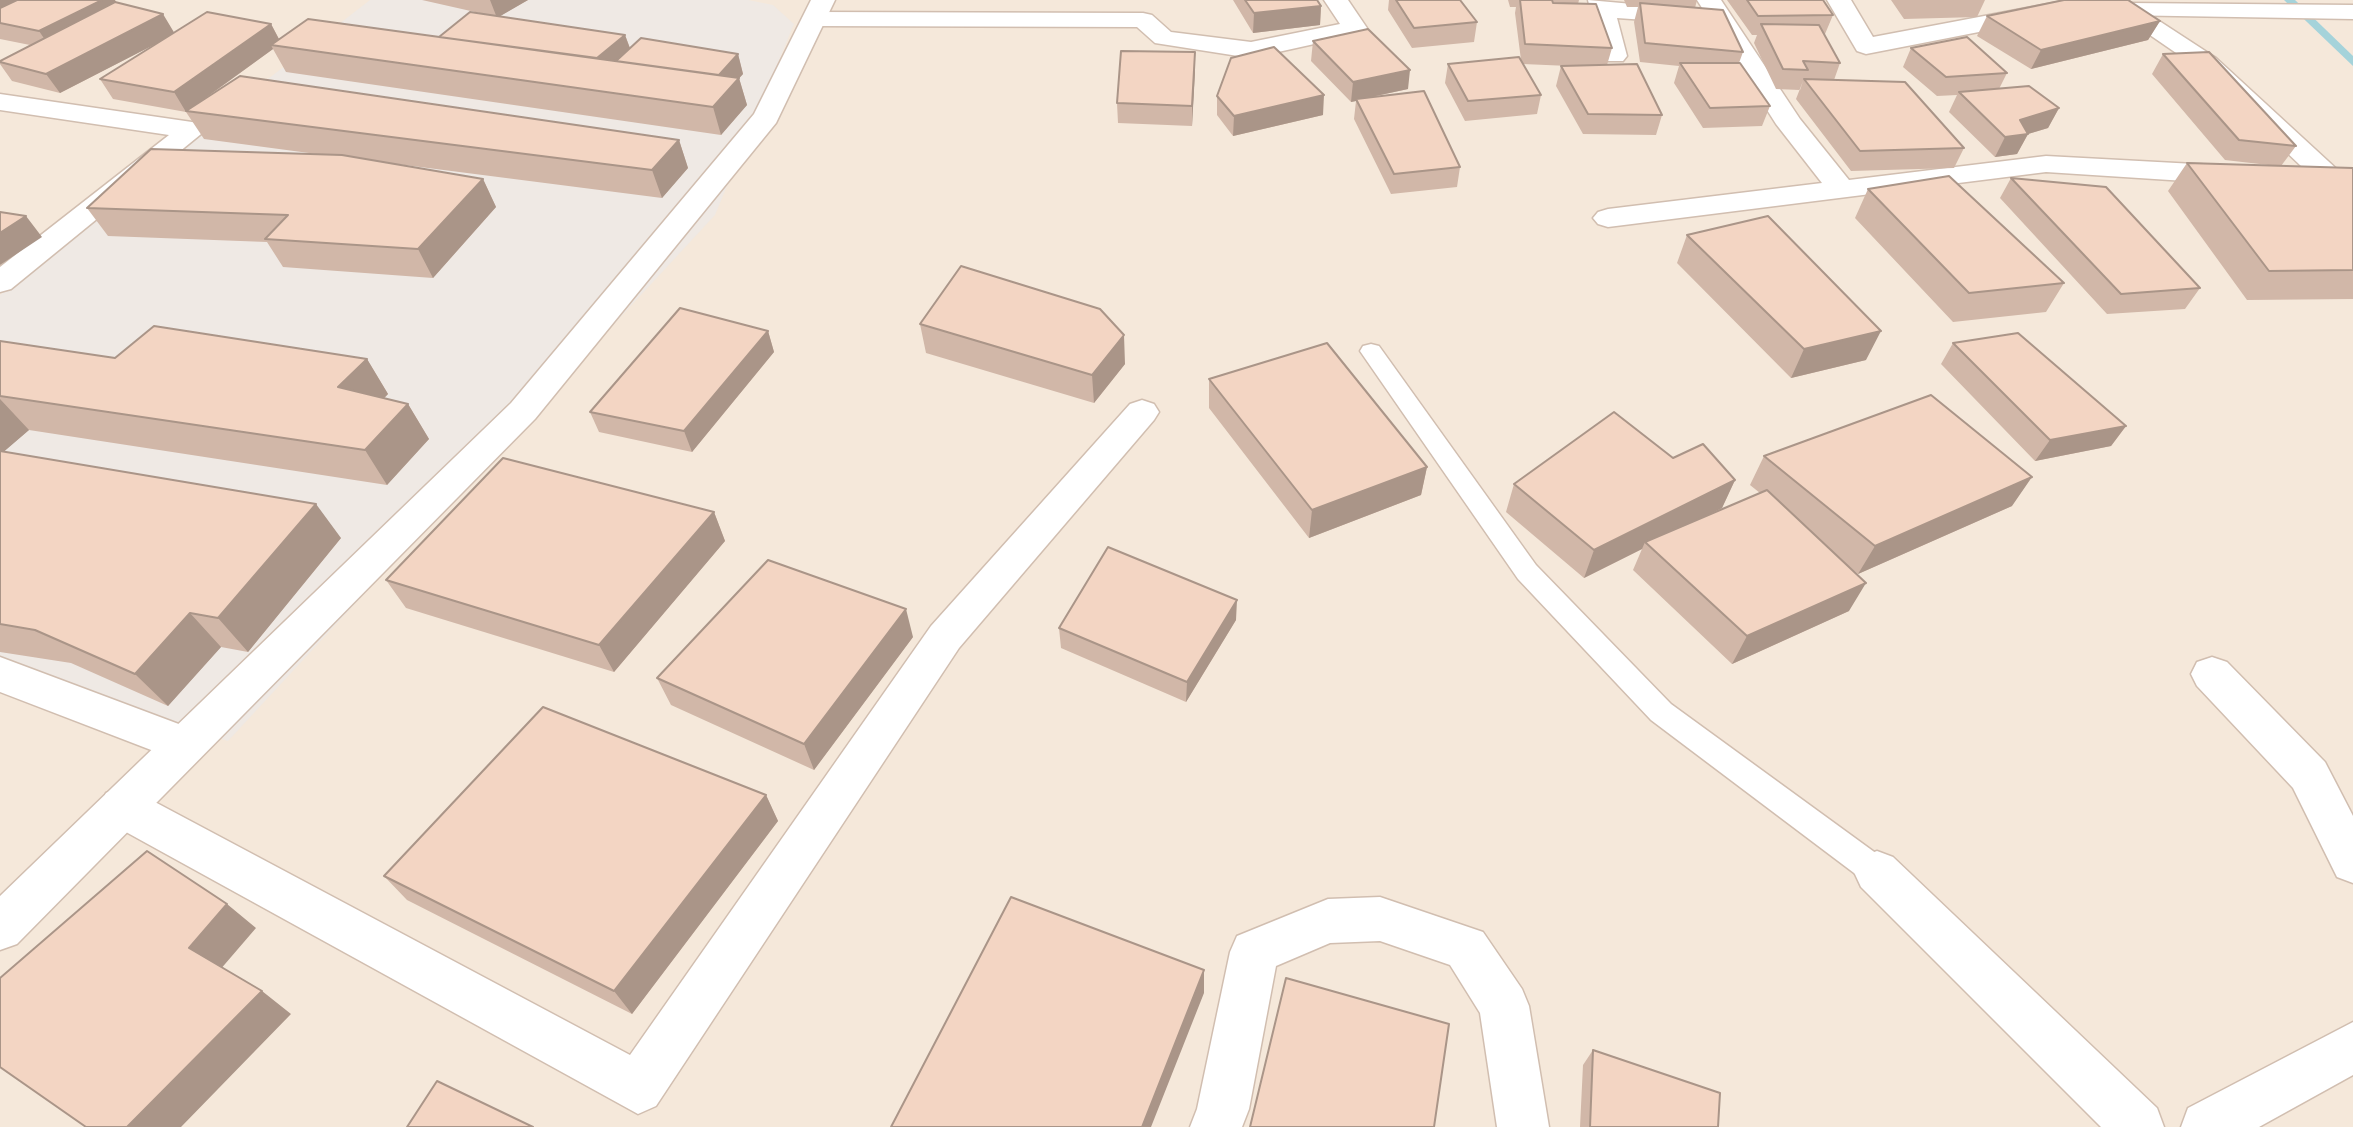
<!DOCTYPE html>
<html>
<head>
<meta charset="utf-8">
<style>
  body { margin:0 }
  canvas { display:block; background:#fdf6ec }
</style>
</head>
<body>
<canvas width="2353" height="1127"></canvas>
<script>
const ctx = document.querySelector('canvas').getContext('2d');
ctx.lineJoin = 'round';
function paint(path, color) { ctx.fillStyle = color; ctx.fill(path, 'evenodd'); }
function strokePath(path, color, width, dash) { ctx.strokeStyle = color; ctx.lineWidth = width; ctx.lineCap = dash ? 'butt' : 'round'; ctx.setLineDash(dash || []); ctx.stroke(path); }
paint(new Path2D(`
  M0,0H2353V1127H0Z`), '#f5e8da');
paint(new Path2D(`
  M370,0H748L773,5L794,24L715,215L228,741L0,672V295L215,120Z`), '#efe9e4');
paint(new Path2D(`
  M2284,0H2295L2353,56V66Z`), '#a5d3da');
const service = new Path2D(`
  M1371,344L1379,346L1536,565L1671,704L1888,862L1893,872L1888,882L1877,886L1866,882L1651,720L1518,579L1360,351L1363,346Z`);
const minor = new Path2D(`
  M1324,0H1348L1367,28L1364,33L1251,58L1155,43L1137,27L814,26L805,24L802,19L805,14L814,12L1143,13L1152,15L1171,32L1251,42L1340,24Z
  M1588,0L1688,9L1697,11L1700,16L1697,21L1688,23L1617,18L1627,56L1623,61H1605L1601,56Z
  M1697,0H1721L1800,119L1849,180L2046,156L2232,166L2242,169L2246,175L2242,181L2232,184L2046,172L1608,227L1598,224L1593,218L1598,212L1608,209L1822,183L1776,124Z
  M1827,0H1851L1873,37L2069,0H2119L2115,5L2107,7L1866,54L1857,51Z
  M2127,3L2353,5V19L2118,15L2115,10L2118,5Z
  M0,94L192,122L202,124L206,130L11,289L0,292V267L169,135L0,110Z
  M1142,400L1154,404L1159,412L1154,420L959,648L656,1106L638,1114L106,821L100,807L106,793L122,787L138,793L630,1055L931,626L1130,404Z
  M0,657L200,732L207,745L200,758L185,763L0,692Z
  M2212,657L2227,662L2325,762L2353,816V883L2337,877L2293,788L2197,686L2191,674L2197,662Z
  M1877,851L1893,857L2157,1108L2164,1127H2101L1861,887L1854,872L1861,857Z
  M1380,897L1483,932L1522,989L1529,1006L1549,1127H1497L1480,1013L1450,965L1380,941L1330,943L1276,966L1249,1109L1242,1127H1190L1197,1109L1230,952L1237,936L1328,899Z
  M2353,1022V1075L2259,1127H2181L2188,1108Z`);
const tertiary = new Path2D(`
  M811,0H835L776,123L535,419L17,944L0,950V896L511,403L754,114Z
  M2099,0H2127L2216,58L2353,184V209L2343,206L2198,68Z`);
strokePath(service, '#d1beb0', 3);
strokePath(minor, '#d1beb0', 3);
strokePath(tertiary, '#d1beb0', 3);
paint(service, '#fff');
paint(minor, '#fff');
paint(tertiary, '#fff');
paint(new Path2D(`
  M0,0L116,2L174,33L271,24L279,39L439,37L484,14L422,0H528L498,17L625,35L630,48L738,54L743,74L739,78L747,105L721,135L286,72L273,49L192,108L679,140L688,168L662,198L389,163L483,179L496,207L433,278L283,267L267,242L108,236L87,208L324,155L204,139L186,112L113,99L100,79L161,41L60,93L12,81L0,64V61L30,45L0,39Z
  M1233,0H1317L1321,6L1320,25L1253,33Z
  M1389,0H1460L1477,22L1474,42L1412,48L1388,10Z
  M1508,0H1579L1578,4L1612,48L1607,65L1662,115L1656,135L1583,134L1556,86L1561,66H1569L1523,64L1541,95L1537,114L1465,121L1445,83L1448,64L1521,60L1515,13L1516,7H1510Z
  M1624,0H1697L1695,8L1743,52L1739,63L1770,106L1762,126L1703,128L1674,83L1679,66L1640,62L1634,22L1638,7H1627Z
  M1727,0H1823L1833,15L1825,34H1824L1840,63L1834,80L1964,148L1954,168L1851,171L1796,99L1803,81L1800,90L1776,89L1754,43L1757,35H1752Z
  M1891,0H1985L1977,17L1904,19Z
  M1987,16L2160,21L2148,40L2031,69L1977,36Z
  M1313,41L1408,89L1376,96L1460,167L1457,187L1391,194L1354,119L1356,101L1351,102L1311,61Z
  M1911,48L2007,73L1999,89L2059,108L2048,128L2028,134L2017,154L1995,157L1949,112L1957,95L1937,96L1903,67Z
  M1195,52L1192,126L1118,123L1117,103Z
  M2163,54L2296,146L2281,166L2353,168V299L2247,300L2168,191L2187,163L2277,166L2225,160L2152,74Z
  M1217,96L1323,115L1233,136L1217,115Z
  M2011,178L2200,288L2185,309L2107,314L2000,198Z
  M1868,189L2064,283L2046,312L1953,322L1855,218Z
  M1687,235L1866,360L1791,378L1677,263Z
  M920,324L1125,364L1094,403L926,353Z
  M768,331L774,352L692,452L599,432L590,412Z
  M0,341L115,358L367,359L388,394L384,398L408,404L429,439L387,485L29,430L4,451L341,538L248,652L221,647L168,706L71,663L0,652Z
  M1953,343L2126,426L2111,446L2035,461L1941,364Z
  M1209,379L1427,467L1421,495L1309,538L1209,408Z
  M1764,456L2012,506L1858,574L1846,564L1849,611L1732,664L1633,570L1642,549L1584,578L1506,512L1514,484L1673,458L1735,480L1722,508L1708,515L1760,493L1750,485Z
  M714,512L725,541L614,672L406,608L386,580Z
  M1236,620L1186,702L1061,648L1059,628Z
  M913,637L814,770L671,705L657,678Z
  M766,795L778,821L632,1014L407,900L384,876Z
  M1593,1050L1718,1127H1580L1583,1065Z`), '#d1b7a8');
paint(new Path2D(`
  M0,0H24L0,13Z
  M102,0H115L123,14L52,50L39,31Z
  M490,0H528L497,18Z
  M1321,6L1320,25L1253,33L1254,13Z
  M163,14L175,34L60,93L46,74Z
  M2160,21L2148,40L2031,69L2041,50Z
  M271,24L281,43L271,45L273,49L186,112L174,92Z
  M625,35L632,54L609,67L589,64Z
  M1195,52V72L1192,126V106Z
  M738,54L743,74L735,83L739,78L747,105L721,135L713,107V81Z
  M1410,70L1408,89L1357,100L1356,99V101L1351,102L1353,82Z
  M1324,95L1323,115L1233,136L1234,116Z
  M2059,108L2048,128L2028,134L2017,154L1995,157L2005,137L2020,120Z
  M679,140L688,168L662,198L652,170Z
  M483,179L496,207L433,278L418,249Z
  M26,216L42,237L0,265V233Z
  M768,331L774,352L692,452L684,431Z
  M1881,331L1866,360L1791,378L1804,349Z
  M1124,335L1125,364L1094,403L1092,375Z
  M367,359L388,394L361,422L338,387Z
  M0,399L29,430L0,455Z
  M408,404L429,439L387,485L365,450Z
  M2126,426L2111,446L2035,461L2050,440Z
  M1427,467L1421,495L1309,538L1312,510Z
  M2032,477L2012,506L1858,574L1875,546Z
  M1735,480L1722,508L1648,545L1645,542L1642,549L1584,578L1594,550Z
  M316,504L341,538L248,652L218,618Z
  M714,512L725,541L614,672L599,645Z
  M1866,583L1849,611L1732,664L1747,636Z
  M1237,600L1236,620L1186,702L1187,682Z
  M906,609L913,637L814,770L804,744Z
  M190,613L221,647L168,706L135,674Z
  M766,795L778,821L632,1014L614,991Z
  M227,904L256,928L219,971L189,948Z
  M1204,970V993L1151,1127H1142Z
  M262,991L291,1014L181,1127H127Z`), '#aa9588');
const building = new Path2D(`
  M17,0H102L39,31L0,23V8Z
  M1245,0H1317L1321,6L1254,13Z
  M1396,0H1460L1477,22L1414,28Z
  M1520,0H1552L1553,3L1596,4L1612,48L1525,44Z
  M1747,0H1823L1833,15L1758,16Z
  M2064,0H2128L2160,21L2041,50L1987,16Z
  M115,2L163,14L46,74L0,62V61Z
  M1640,3L1723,10L1743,52L1645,43Z
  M207,12L271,24L174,92L100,79Z
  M470,12L625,35L597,58L439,37Z
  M308,19L739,78L713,107L271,45Z
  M1761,24L1819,25L1840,63L1803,61L1808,70L1783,69Z
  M1368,29L1410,70L1353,82L1313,41Z
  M1967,37L2007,73L1946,77L1911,48Z
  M641,38L738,54L719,75L616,61Z
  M1274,47L1324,95L1234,116L1217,96L1231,58Z
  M1121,51L1195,52L1192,106L1117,103Z
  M2209,52L2296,146L2239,140L2163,54Z
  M1519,57L1541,95L1468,101L1448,64Z
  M1680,63H1740L1770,106L1710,108Z
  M1637,64L1662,115L1588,114L1561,66Z
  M240,76L679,140L652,170L186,111Z
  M1804,79L1905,82L1964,148L1860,151Z
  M2029,86L2059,108L2020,120L2028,134L2005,137L1959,92Z
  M1424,91L1460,167L1394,174L1356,99Z
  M151,149L342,155L483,179L418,249L265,239L288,215L87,208Z
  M2187,163L2353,168V270L2269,271Z
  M1949,176L2064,283L1969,293L1868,189Z
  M2011,178L2106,187L2200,288L2121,294Z
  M0,212L26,216L0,233Z
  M1768,216L1881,331L1804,349L1687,235Z
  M961,266L1100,309L1124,335L1092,375L920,324Z
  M680,308L768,331L684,431L590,412Z
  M154,326L367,359L338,387L408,404L365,450L0,396V341L115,358Z
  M2018,333L2126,426L2050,440L1953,343Z
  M1327,343L1427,467L1312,510L1209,379Z
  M1931,395L2032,477L1875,546L1764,456Z
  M1614,412L1673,458L1703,444L1735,480L1594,550L1514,484Z
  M0,451L316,504L218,618L190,613L135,674L35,630L0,624Z
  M503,458L714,512L599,645L386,580Z
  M1767,490L1866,583L1747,636L1645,542Z
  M1108,547L1237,600L1187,682L1059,628Z
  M768,560L906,609L804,744L657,678Z
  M543,707L766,795L614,991L384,876Z
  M147,851L227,904L189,948L262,991L127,1127H86L0,1067V978Z
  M1011,897L1204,970L1142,1127H891Z
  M1286,978L1449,1024L1434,1127H1250Z
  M1593,1050L1720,1093L1718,1127H1590Z
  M437,1081L533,1127H407Z`);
paint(building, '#f3d5c3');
strokePath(building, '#aa9588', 2);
</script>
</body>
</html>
